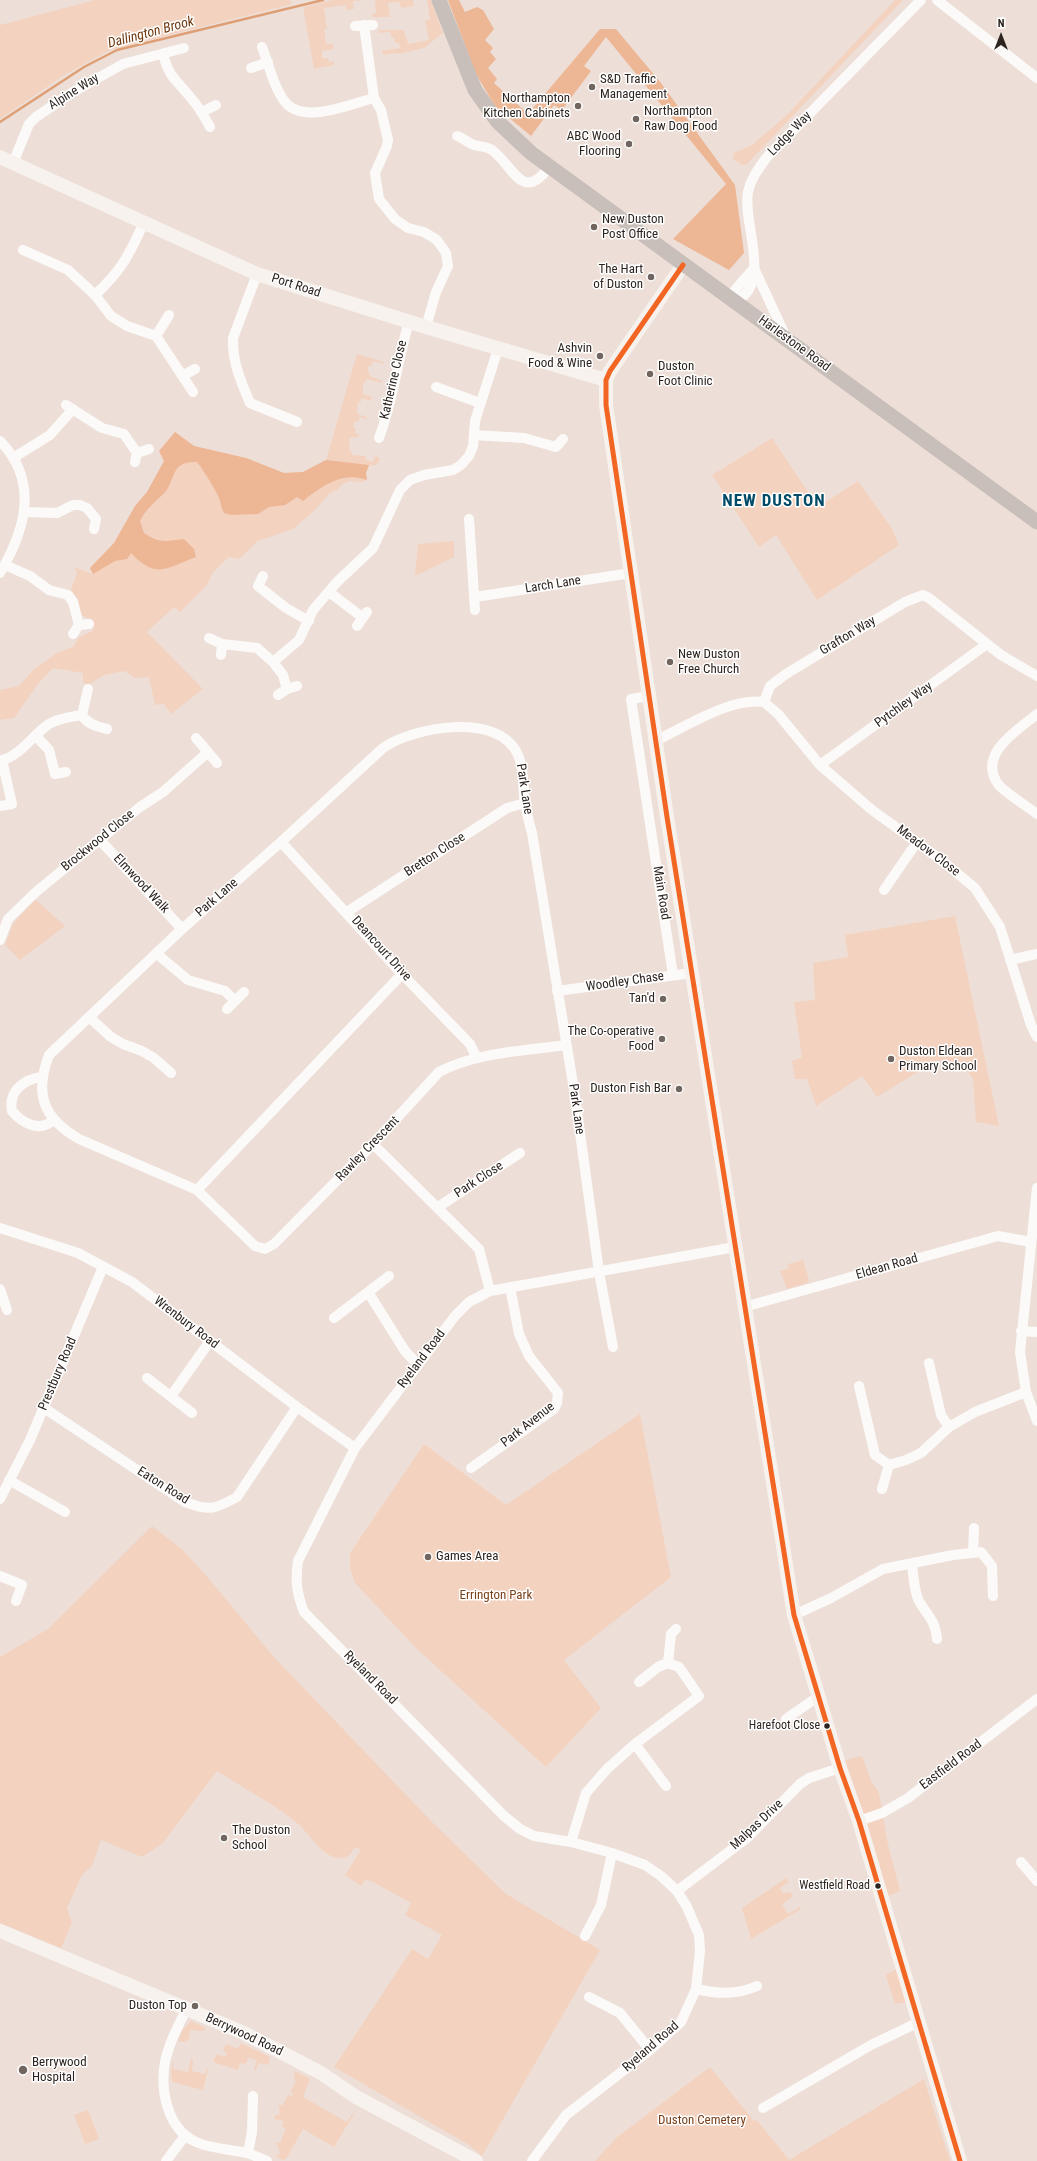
<!DOCTYPE html>
<html>
<head>
<meta charset="utf-8">
<style>
  body { margin:0 }
  #map { position:relative; width:1037px; height:2161px; overflow:hidden; background:#eddfd7; font-family:"Roboto Condensed",sans-serif }
  canvas { display:block }
  .north { position:absolute; left:981px; top:16px; width:40px; height:40px; -webkit-text-stroke:3px #fff; paint-order:stroke; rotate:0deg; font-size:11px; font-weight:700; line-height:16px; text-align:center; color:#2d241f }
  .north::after { content:''; display:block; margin:auto; width:14px; height:18px; background:#2d241f; clip-path:polygon(50% 0,100% 100%,50% 72%,0 100%) }
</style>
</head>
<body>
<div id="map">
<canvas width="1037" height="2161"></canvas>
<div class="north">N</div>
</div>
<script>
const ctx = document.querySelector('canvas').getContext('2d');
ctx.lineJoin = 'round';
function paint(path, color) { ctx.fillStyle = color; ctx.fill(path, 'evenodd'); }
function strokePath(path, color, width, dash) { ctx.strokeStyle = color; ctx.lineWidth = width; ctx.lineCap = dash ? 'butt' : 'round'; ctx.setLineDash(dash || []); ctx.stroke(path); }
function write(font, color, halo, rows, align = 'center') {
  ctx.font = font + ' "Roboto Condensed",sans-serif'; ctx.lineWidth = 3; ctx.setLineDash([]); ctx.textBaseline = 'middle'; ctx.strokeStyle = halo; ctx.fillStyle = color; for (const [text, x, y, turn = 0] of rows) {
    ctx.save(); ctx.translate(x, y); ctx.rotate((+turn || 0) * Math.PI / 180); ctx.textAlign = isNaN(turn) ? turn : align; if (halo) ctx.strokeText(text, 0, 0); ctx.fillText(text, 0, 0); ctx.restore();
  }
}
paint(new Path2D(`
  M95,0H290L292,4L110,50L66,74L0,119V25Z
  M333,0H368L353,1L354,9L346,10V5L324,8L327,29H324L326,43L327,44H333L334,49L322,51V58H328L329,62L334,61V65L314,69L303,7Z
  M375,0H413L414,6L401,8L400,2L388,3L390,17H373L372,14L376,13Z
  M427,0H431L443,33L424,48L399,54L397,53L383,55L382,51L400,48L399,43H395L394,38H392L390,32L379,33V30H404L408,44L429,40L425,20H430Z
  M895,0H903L747,164L742,165L733,159L734,153L752,145L786,116Z
  M357,354L384,362L383,364L373,361L372,366L369,365L367,371L370,372L369,376L382,381L381,383L367,379L365,383H363V394L372,397L370,401L362,398L360,403L358,402L357,414L367,417L366,419L360,417L358,422L355,421L353,427L356,428L355,433L359,434V437L350,438L349,450H351L352,455L366,456L365,459L373,462L375,456L380,458L377,465H369L366,473L367,480L362,482L350,481L343,484L337,490L330,493L313,512L293,529L258,541L239,559L229,557L213,572L207,585L180,612L174,607L147,632L203,689L171,714L164,704L155,705L149,677L135,678L124,671L104,675L88,685L83,683V673L53,668L38,684L14,718L0,720V690L19,686L34,669L57,653L74,646L78,638L94,630L93,620L81,615L78,599L71,590L77,573L74,567L93,574L90,568L114,543L135,506L147,492L164,461L159,451L175,432L194,446L246,458L284,473L303,472L326,460Z
  M772,438L818,507L858,481L891,527L899,545L817,600L776,535L759,547L712,475Z
  M454,541V557L415,576L418,544Z
  M35,899L65,926L20,960L5,945L13,924Z
  M955,916L999,1126L976,1122L973,1079L966,1069L937,1060L877,1097L862,1076L816,1106L807,1079H795L792,1061L802,1057L794,1002L815,1000L813,963L848,957L845,935Z
  M803,1260L809,1280L807,1283L787,1289L780,1271L789,1268L788,1264Z
  M640,1414L671,1577L564,1660L601,1708L546,1767L416,1648L355,1583L350,1567V1553L424,1444L506,1505Z
  M152,1526L182,1549L210,1580L273,1656L431,1821L506,1894L600,1950L482,2156L469,2145L334,2067L412,1949L428,1959L442,1935L405,1915L411,1903L371,1881L365,1880L361,1886L345,1875L361,1850L355,1847C352,1853 347,1859 339,1858C320,1856 310,1833 297,1823C273,1803 243,1788 217,1771L163,1843L142,1857L101,1840L92,1866L82,1875L67,1908L72,1923L61,1948L0,1923V1657L48,1629Z
  M862,1756L871,1781L879,1793L887,1840L900,1891L887,1897L845,1760Z
  M786,1878L789,1882L780,1888L783,1893L790,1892L793,1896L782,1904L788,1914L800,1907L801,1909L751,1939L742,1908Z
  M896,1969L906,2002L895,2004L886,1975Z
  M191,2021L206,2028L204,2031L190,2030L189,2039L184,2042L178,2041L182,2031Z
  M241,2043L270,2057L268,2065L258,2063L256,2070L254,2069L257,2060L248,2058L246,2064L240,2063L238,2070L213,2062L217,2054L225,2057L227,2053L223,2051L226,2044L238,2049Z
  M174,2057L173,2069L188,2072L191,2058L193,2061L192,2071L205,2074L209,2066L203,2090L172,2082L171,2070Z
  M710,2067L754,2121L757,2120L789,2160L924,2079L950,2161H595L616,2138Z
  M295,2071L310,2079L303,2097L347,2122L353,2113L354,2114L334,2147L303,2129L286,2159L283,2160L273,2155L279,2156L280,2151L278,2150V2145L275,2143H280L286,2128L282,2127L283,2121L274,2119L275,2115H279L280,2109L278,2107L280,2104L282,2106L288,2095L292,2096L293,2093L290,2092L296,2081L294,2080Z
  M88,2110L99,2139L85,2144L74,2115Z`), '#f3d2c0');
paint(new Path2D(`
  M448,0H459L465,12L477,7L483,10L494,29L485,40L493,48L490,52L496,59L488,68L497,79L494,83L528,114L600,29H616L661,83L735,185L744,253L729,270L673,239L726,184L606,37L584,66L591,71L562,110L554,105L531,136L495,106L476,74Z
  M175,432L194,446L246,458L284,473L303,472L326,460L369,465L366,473L367,480C342,471 322,486 303,501L297,497L285,505L269,507L258,514L231,515L224,513C221,508 221,503 219,498C216,490 202,468 197,462C171,461 176,477 166,491C157,501 146,508 140,521L144,533C160,544 165,541 184,539L194,549L196,557C166,568 157,580 131,553L127,559L115,561L93,574L90,568L114,543L135,506L147,492L164,461L159,451Z`), '#edb694');
strokePath(new Path2D(`
  M0,122L84,67L117,50L323,0`), '#df9f76', 2.5);
strokePath(new Path2D(`
  M937,0L1037,78
  M364,25L374,98L381,110L388,140L387,146L375,173L379,199L395,219L408,228L424,232L437,240L446,253L448,266L436,292L426,327
  M355,26L373,25
  M262,47C268,62 276,96 289,106C309,122 351,104 374,98
  M163,54C169,78 177,80 191,98C199,107 204,116 210,127
  M251,68L268,62
  M202,112L216,105
  M457,136C463,138 468,143 474,145C480,147 486,146 492,150C513,165 522,204 549,167
  M13,163L29,124L36,117L73,92L123,64L184,48
  M144,222C130,254 121,271 95,295L111,316L127,326L156,336L193,392
  M23,250L68,270L95,295
  M754,268L786,337
  M257,274L233,338C232,361 241,382 250,403L297,422
  M729,297L754,268
  M736,301C773,283 742,223 748,192C751,178 759,168 767,157L921,0
  M156,336L169,315
  M184,375L195,369
  M436,387L480,403
  M66,405L102,428L124,434L137,453
  M474,435L524,438L556,447L563,439
  M379,438C394,399 397,361 409,322
  M0,441C39,481 26,529 0,573
  M13,458L50,435L73,409
  M135,462L137,453L149,449
  M25,512L57,513L73,505H80L87,508L96,519L94,529
  M469,519L475,610
  M5,565L30,576L49,590L68,595L73,602L79,625
  M263,576L258,586L286,608L309,621
  M329,592L362,617
  M475,597L631,573
  M357,626L367,612
  M73,634L79,625L89,624
  M209,638L222,644L257,648L273,662L299,640L313,610L337,582L373,548L400,490L410,480L424,475L453,470L461,465L469,456L473,446L475,421L498,349
  M221,655L222,644
  M273,662L283,675L287,689
  M88,689L82,715C87,724 97,727 107,729
  M278,695L287,689L297,686
  M649,696L631,699L673,975
  M764,702L778,714L820,765L872,810L940,859L975,888L1000,927L1031,1025L1037,1037
  M764,702L770,686L786,674L905,602L923,595L929,598L1001,655L1037,676
  M1037,714C1018,730 977,754 998,784C1004,792 1028,807 1037,814
  M36,736L49,750L55,774L66,772
  M196,738L217,763
  M655,741C687,726 729,698 764,702
  M0,761C22,755 31,736 49,724C59,718 71,717 82,715
  M820,765L987,644
  M0,806L12,804L2,760
  M99,839L182,929
  M281,842L402,974L470,1044L477,1058
  M884,890L917,842
  M347,912L507,808L525,803
  M0,940L8,919L37,891L140,807L163,792L208,752
  M157,954L188,980L225,991L235,1001
  M1010,960L1037,954
  M402,974L197,1190L255,1246L265,1249L274,1244L373,1144L439,1072C477,1052 525,1051 566,1045
  M557,991L692,973
  M227,1009L244,992
  M89,1017L111,1037L123,1044L142,1051L154,1058L171,1073
  M42,1077C24,1079 8,1091 12,1111C22,1123 40,1133 53,1120
  M373,1144L479,1249L490,1291
  M1037,1188L1020,1352L1026,1392L1037,1421
  M197,1190L79,1139C43,1118 34,1094 49,1055L182,929L281,842L383,748C413,727 499,711 518,755C525,770 522,788 525,803C527,813 529,823 532,833L575,1096L599,1272L613,1347
  M438,1207L520,1153
  M0,1228L78,1253L132,1282L297,1407L355,1448
  M0,1289L7,1310
  M368,1292L405,1351L418,1365
  M744,1307L998,1236L1031,1242
  M334,1318L389,1276
  M1021,1331L1037,1332
  M929,1363L941,1415L949,1427
  M147,1378L192,1413
  M859,1386L875,1455L889,1465
  M171,1396L210,1341
  M44,1408L185,1502C209,1511 214,1510 237,1497L297,1407
  M471,1468L554,1409L557,1403L558,1393L529,1356L519,1334L510,1287
  M9,1480L65,1512
  M882,1489L889,1465L906,1460L921,1453L949,1427L975,1412L1026,1392
  M0,1499L30,1440L103,1267
  M973,1553L974,1528
  M912,1564C913,1576 914,1588 918,1599C926,1615 935,1618 937,1639
  M0,1576L22,1585L16,1601
  M794,1615L831,1598L883,1569L953,1555L981,1552L992,1566L993,1596
  M668,1663L671,1634L676,1629
  M786,1719L819,1696
  M635,1744L666,1786
  M859,1821L882,1813L908,1798L1037,1699
  M571,1842L586,1793L607,1769L635,1744L699,1696L679,1667L668,1663L658,1667L639,1682
  M1021,1862L1037,1881
  M677,1891L747,1838L800,1784L809,1778L840,1768
  M585,1936L601,1905L612,1853
  M696,1989C718,1994 737,1995 757,1986
  M589,1997L620,2013L650,2050
  M187,2008C178,2026 169,2043 165,2062C160,2090 167,2129 196,2142C212,2149 230,2149 247,2153C253,2155 260,2158 267,2161
  M763,2108L871,2045L919,2022
  M248,2153L252,2132L253,2096
  M166,2161L185,2136
  M532,2161L566,2115L650,2050L681,2022L696,1989L700,1951L699,1935L687,1907L677,1891L661,1876L645,1865L612,1853L571,1842L534,1836L520,1829L504,1816L304,1612C297,1594 295,1581 298,1561L355,1448L455,1316L469,1302L490,1291L735,1247`), '#fcfaf9', 10);
strokePath(new Path2D(`
  M0,157L257,274L426,327L606,380
  M683,265L610,371L606,380V405L667,817L794,1615L840,1768L859,1821L960,2161
  M0,1931L244,2033L321,2073L356,2097L476,2161`), '#f7f2ee', 14);
strokePath(new Path2D(`
  M439,0L475,90L497,121L531,153L1037,522`), '#c8bfba', 15);
strokePath(new Path2D(`
  M683,265L610,371L606,380V405L667,817L794,1615L840,1768L859,1821L960,2161`), '#f26522', 5);
for (const [x, y, r, color] of [
  [592,87,4,"#70655f"],
  [578,106,4,"#70655f"],
  [636,119,4,"#70655f"],
  [629,144,4,"#70655f"],
  [594,227,4,"#70655f"],
  [651,277,4,"#70655f"],
  [600,356,4,"#70655f"],
  [650,374,4,"#70655f"],
  [670,662,4,"#70655f"],
  [663,999,4,"#70655f"],
  [662,1039,4,"#70655f"],
  [891,1059,4,"#70655f"],
  [679,1089,4,"#70655f"],
  [428,1557,4,"#70655f"],
  [827,1726,3.5,"#2d241f"],
  [224,1838,4,"#70655f"],
  [878,1886,3.5,"#2d241f"],
  [195,2006,4,"#70655f"],
  [23,2070,5,"#70655f"]
]) { const dot = new Path2D(); dot.arc(x, y, r, 0, 2 * Math.PI); ctx.fillStyle = color; ctx.fill(dot); strokePath(dot, '#fff', 1.5); }
write('12px', '#2d241f', '#fff', [
  ["Harefoot Close",820,1726],
  ["Westfield Road",870,1886]
], 'right');
write('13px', '#2d241f', '#fff', [
  ["S&D Traffic",600,80],
  ["Management",600,95],
  ["Northampton",570,99,"right"],
  ["Kitchen Cabinets",570,114,"right"],
  ["Northampton",644,112],
  ["Raw Dog Food",644,127],
  ["ABC Wood",621,137,"right"],
  ["Flooring",621,152,"right"],
  ["New Duston",602,220],
  ["Post Office",602,235],
  ["The Hart",643,270,"right"],
  ["of Duston",643,285,"right"],
  ["Ashvin",592,349,"right"],
  ["Food & Wine",592,364,"right"],
  ["Duston",658,367],
  ["Foot Clinic",658,382],
  ["New Duston",678,655],
  ["Free Church",678,670],
  ["Tan'd",655,999,"right"],
  ["The Co-operative",654,1032,"right"],
  ["Food",654,1047,"right"],
  ["Duston Eldean",899,1052],
  ["Primary School",899,1067],
  ["Duston Fish Bar",671,1089,"right"],
  ["Games Area",436,1557],
  ["The Duston",232,1831],
  ["School",232,1846],
  ["Duston Top",187,2006,"right"],
  ["Berrywood",32,2063],
  ["Hospital",32,2078]
], 'left');
write('13px', '#2d241f', '#fff', [
  ["Alpine Way",74,92,-32],
  ["Lodge Way",790,134,-46],
  ["Port Road",296,286,18],
  ["Harlestone Road",794,344,36],
  ["Katherine Close",394,380,-77],
  ["Larch Lane",553,585,-9],
  ["Grafton Way",848,636,-31],
  ["Pytchley Way",904,705,-36],
  ["Park Lane",524,789,81],
  ["Brockwood Close",98,841,-39],
  ["Meadow Close",928,851,37],
  ["Bretton Close",435,855,-33],
  ["Elmwood Walk",141,884,47],
  ["Main Road",661,893,81],
  ["Park Lane",217,898,-41],
  ["Deancourt Drive",381,949,48],
  ["Woodley Chase",625,982,-8],
  ["Park Lane",576,1109,82],
  ["Rawley Crescent",368,1149,-46],
  ["Park Close",479,1180,-33],
  ["Eldean Road",887,1267,-16],
  ["Wrenbury Road",186,1323,37],
  ["Ryeland Road",422,1359,-53],
  ["Prestbury Road",58,1374,-67],
  ["Park Avenue",528,1425,-38],
  ["Eaton Road",163,1486,32],
  ["Ryeland Road",370,1678,45],
  ["Eastfield Road",951,1765,-37],
  ["Malpas Drive",757,1825,-43],
  ["Berrywood Road",244,2035,25],
  ["Ryeland Road",651,2047,-41]
]);
write('13px', '#7a411a', '#fff', [
  ["Errington Park",496,1596],
  ["Duston Cemetery",702,2121]
]);
write('italic 14px', '#70380e', '#fff', [
  ["Dallington Brook",151,33,-15]
]);
ctx.letterSpacing = '1px';
write('bold 17px', '#004b67', '#fff', [
  ["NEW DUSTON",774,502]
]);
ctx.letterSpacing = '0px';
</script>
</body>
</html>
